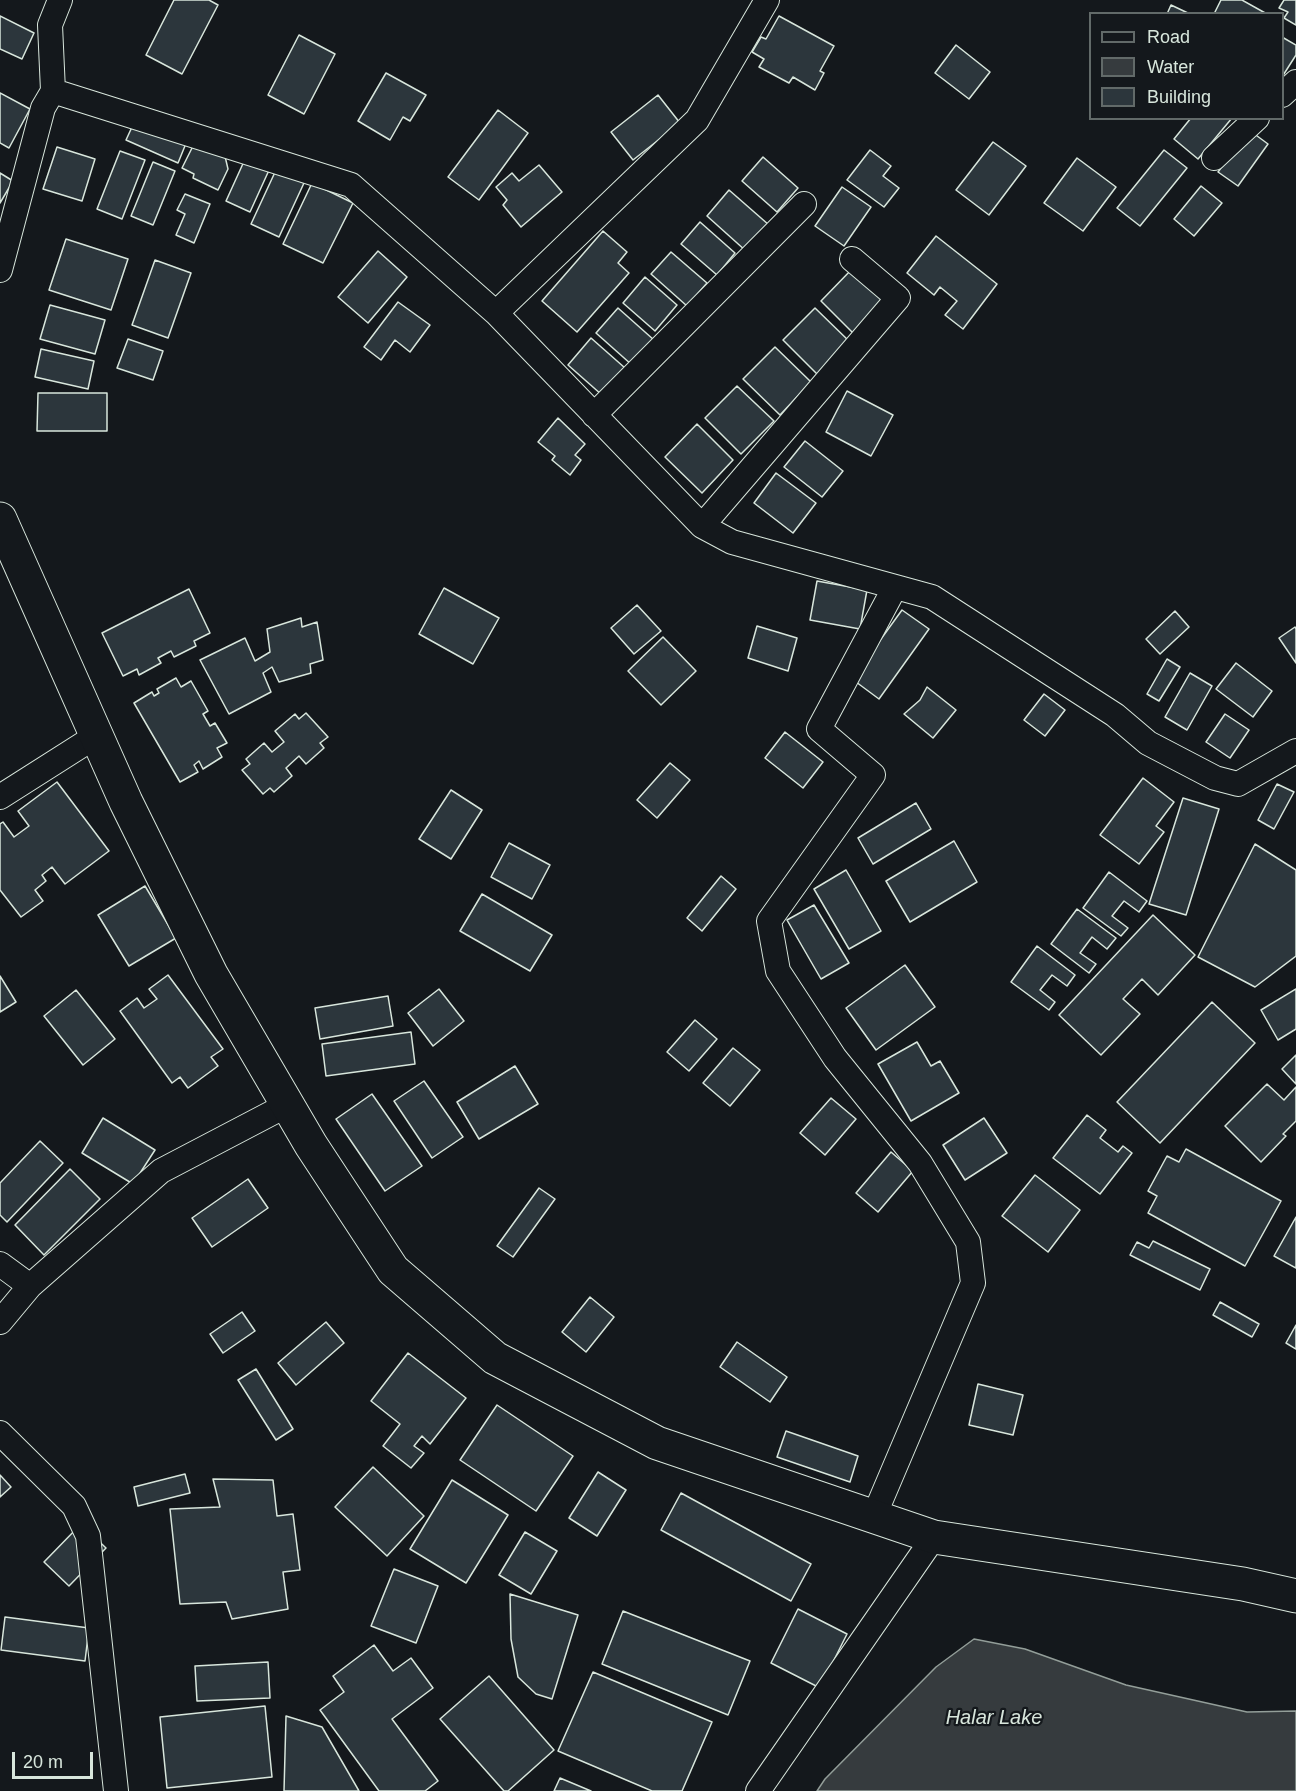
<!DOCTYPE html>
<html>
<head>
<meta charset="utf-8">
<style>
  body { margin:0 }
  #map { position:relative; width:1296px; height:1791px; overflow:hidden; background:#14181c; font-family:Helvetica,sans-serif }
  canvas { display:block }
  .legend { position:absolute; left:1089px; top:12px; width:195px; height:108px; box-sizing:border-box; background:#14181c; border:2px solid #626a69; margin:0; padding:8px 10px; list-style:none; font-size:18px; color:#d8e6dc }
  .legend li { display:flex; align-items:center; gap:12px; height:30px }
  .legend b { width:30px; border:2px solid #626a69 }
  .scale { position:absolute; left:12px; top:1752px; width:81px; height:27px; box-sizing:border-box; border:3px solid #d8e6dc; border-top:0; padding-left:8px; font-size:18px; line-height:21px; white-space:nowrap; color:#d8e6dc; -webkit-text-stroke:4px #14181c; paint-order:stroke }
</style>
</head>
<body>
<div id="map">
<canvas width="1296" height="1791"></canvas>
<ul class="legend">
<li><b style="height:8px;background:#14181c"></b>Road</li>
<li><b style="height:16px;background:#363b3e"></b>Water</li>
<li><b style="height:16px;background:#2c363c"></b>Building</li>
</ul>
<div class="scale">20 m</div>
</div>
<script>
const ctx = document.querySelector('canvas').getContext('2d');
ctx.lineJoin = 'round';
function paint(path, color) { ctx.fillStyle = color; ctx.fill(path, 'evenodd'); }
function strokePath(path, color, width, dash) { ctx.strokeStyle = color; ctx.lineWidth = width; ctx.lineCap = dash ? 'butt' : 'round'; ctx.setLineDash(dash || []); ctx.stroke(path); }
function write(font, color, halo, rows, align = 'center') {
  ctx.font = font + ' Helvetica,sans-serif'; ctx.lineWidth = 4.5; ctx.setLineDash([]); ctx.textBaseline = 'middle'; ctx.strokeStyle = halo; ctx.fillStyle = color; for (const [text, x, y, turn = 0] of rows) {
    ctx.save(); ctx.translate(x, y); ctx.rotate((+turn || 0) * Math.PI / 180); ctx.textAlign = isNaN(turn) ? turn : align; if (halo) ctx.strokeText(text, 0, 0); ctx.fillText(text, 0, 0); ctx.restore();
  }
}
const water = new Path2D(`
  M974,1639L1025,1649L1126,1685L1247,1712L1296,1711V1791H817L825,1779L936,1667Z`);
paint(water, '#363b3e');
strokePath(water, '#939e99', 1.5);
const building = new Path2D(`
  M174,0H209L218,5L182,74L146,55Z
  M1221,0H1242L1267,14H1214Z
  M1284,0H1296V25L1284,18L1288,12L1279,8Z
  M1171,5L1190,14H1167Z
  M0,16L34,33L22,59L0,49Z
  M779,16L834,46L820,71L824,73L815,90L793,77L789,83L759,67L764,59L752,52L761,37L766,39Z
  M299,35L335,54L304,114L268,95Z
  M1282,37L1296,45V55L1282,77Z
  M956,45L990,72L969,99L935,73Z
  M386,73L426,95L410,121L403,117L390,140L358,121Z
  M0,93L30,109L9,148L0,143Z
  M658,95L680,123L633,160L611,132Z
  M498,110L528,133L479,200L448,177Z
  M138,114L189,136L178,163L126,140Z
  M1191,118H1232L1198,159L1174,139Z
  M201,130L224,152L228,169L218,190L193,178L194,174L182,168Z
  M1249,130L1268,144L1238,186L1218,172Z
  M993,142L1026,166L989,215L956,190Z
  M57,147L95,159L82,201L43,189Z
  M870,150L891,166L883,176L899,188L884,207L847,180Z
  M1164,150L1187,168L1140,226L1117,208Z
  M120,151L145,160L122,219L97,209Z
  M246,157L270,168L250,212L226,201Z
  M763,157L798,188L777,212L742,181Z
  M1077,158L1116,187L1083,231L1044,203Z
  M153,162L175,171L153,225L131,216Z
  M539,165L562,192L521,227L503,205L507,200L496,187L512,173L519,181Z
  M276,170L304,183L279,237L251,224Z
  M0,173L13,181L0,203Z
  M312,183L353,203L323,263L283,244Z
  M1201,186L1222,203L1194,236L1174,219Z
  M842,187L871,207L844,246L815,226Z
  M729,190L769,225L746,251L707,216Z
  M185,194L210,204L194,243L176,235L185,214L177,210Z
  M700,222L735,253L717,275L681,244Z
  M603,231L627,252L618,263L629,273L577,332L542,301Z
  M936,236L997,284L963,329L945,315L957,301L940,287L934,295L907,273Z
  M66,239L128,259L111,310L49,290Z
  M378,251L407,277L368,323L338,297Z
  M671,252L707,283L687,306L651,274Z
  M155,260L191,273L168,338L132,325Z
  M853,268L889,304L857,337L821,301Z
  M645,277L677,305L655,331L623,303Z
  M398,302L430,325L410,352L395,340L381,360L364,347Z
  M50,305L105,320L95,354L40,339Z
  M618,308L654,340L632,365L596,333Z
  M815,308L851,343L819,376L783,340Z
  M591,338L625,368L602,395L568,365Z
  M128,339L163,351L153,380L117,368Z
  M775,347L811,382L780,415L743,379Z
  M41,349L94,361L88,389L35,377Z
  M737,386L774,421L741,454L705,418Z
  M847,391L893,415L871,456L826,432Z
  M38,393H107V431H37Z
  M558,418L585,444L575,455L581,460L570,475L552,460L555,456L538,442Z
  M697,424L733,460L702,493L665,457Z
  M805,441L843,471L822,497L784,467Z
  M776,473L816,503L793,533L754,503Z
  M817,581L867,590L860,629L810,620Z
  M444,588L499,618L473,664L419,634Z
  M189,589L210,633L194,641L196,646L174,657L171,651L158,658L161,663L139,675L137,669L123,676L102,633Z
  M637,605L661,631L634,654L611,628Z
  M902,610L929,629L879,699L852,679Z
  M1175,611L1189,627L1160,654L1146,639Z
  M301,618L302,627L317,622L323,660L310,664L311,673L279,682L272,667L263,673L271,692L229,714L200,660L245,638L255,661L270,652L267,629Z
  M757,626L797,638L788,671L748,658Z
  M1295,627L1296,629V663L1279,638Z
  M663,637L696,671L661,705L628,671Z
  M1167,659L1180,667L1159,701L1147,694Z
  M1236,663L1272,691L1253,717L1216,689Z
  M1190,673L1212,686L1187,730L1165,717Z
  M176,678L181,687L191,681L208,711L203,714L210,726L215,723L227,743L217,748L222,757L203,769L199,761L194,765L198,772L180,782L134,703L152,692L154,696L159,693L157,689Z
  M927,687L956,710L933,738L904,714L920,700Z
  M1044,694L1065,710L1045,736L1024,720Z
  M306,713L328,737L320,743L324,748L306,764L299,756L286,768L292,776L274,792L270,788L263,794L242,770L250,764L246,759L264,743L272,752L284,742L275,731L295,714L299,719Z
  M1225,714L1249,730L1230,758L1206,742Z
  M785,732L823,762L803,788L765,758Z
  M670,763L690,780L657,818L637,800Z
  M1143,778L1174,802L1156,826L1164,832L1139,864L1100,835Z
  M57,782L109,851L65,884L52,867L42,875L46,881L35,890L43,901L21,917L0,890V824L3,822L14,837L29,826L18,811Z
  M1277,784L1294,792L1274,829L1258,820Z
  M451,790L482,810L451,859L419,839Z
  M1183,798L1219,809L1186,915L1149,904Z
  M916,803L931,829L873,864L858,838Z
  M954,841L977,882L910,922L886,881Z
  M509,843L550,865L532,899L491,877Z
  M1255,844L1296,870V956L1255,987L1198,957Z
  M846,870L881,931L849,949L814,889Z
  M1109,872L1147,901L1139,912L1124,901L1112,916L1128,928L1121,936L1083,908Z
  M721,876L736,889L702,931L687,918Z
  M145,886L176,938L129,966L98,915Z
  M482,894L552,935L530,971L460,931Z
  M814,905L849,963L821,979L787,920Z
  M1077,909L1116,938L1107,949L1092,937L1080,953L1096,964L1089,973L1051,944Z
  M1153,915L1195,955L1158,995L1142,979L1123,999L1140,1014L1101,1055L1059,1015Z
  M1037,946L1075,975L1067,986L1052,975L1040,990L1055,1002L1049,1010L1011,982Z
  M905,965L935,1007L876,1050L846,1008Z
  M168,975L223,1049L211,1057L218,1066L188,1088L180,1077L172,1083L120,1011L137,998L144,1008L157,999L149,989Z
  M0,976L16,1002L0,1012Z
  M439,989L464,1021L433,1046L408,1013Z
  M1296,989V1029L1278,1040L1261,1010Z
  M76,990L115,1039L83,1065L44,1016Z
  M388,996L393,1026L320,1039L315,1008Z
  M1212,1002L1255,1043L1160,1143L1117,1102Z
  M695,1020L717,1039L689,1071L667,1052Z
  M411,1032L415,1064L326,1076L322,1044Z
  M917,1042L931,1066L940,1061L959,1093L911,1121L878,1064Z
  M733,1048L760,1070L730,1106L703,1083Z
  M1296,1055V1084L1282,1069Z
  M515,1066L538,1104L479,1139L457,1102Z
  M424,1081L463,1137L432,1158L394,1101Z
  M1267,1084L1284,1100L1296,1087V1121L1283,1134L1286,1136L1261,1162L1225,1126Z
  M372,1094L422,1166L385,1191L336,1119Z
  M831,1098L856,1119L825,1155L800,1133Z
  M1087,1115L1106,1130L1100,1138L1118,1152L1123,1146L1132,1153L1100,1194L1053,1158Z
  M103,1118L155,1150L133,1184L82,1153Z
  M984,1118L1007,1153L965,1180L943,1145Z
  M40,1141L63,1163L7,1222L0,1215V1183Z
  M1186,1149L1281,1201L1245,1266L1148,1213L1157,1196L1148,1191L1167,1156L1179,1162Z
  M891,1152L913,1171L878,1212L856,1193Z
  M70,1169L100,1199L44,1255L15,1225Z
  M1035,1175L1080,1210L1048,1252L1002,1216Z
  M248,1179L268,1208L212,1247L192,1218Z
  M539,1188L555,1199L513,1257L497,1246Z
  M1296,1217V1268L1274,1256Z
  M1153,1241L1210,1269L1200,1290L1130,1255L1137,1242L1149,1248Z
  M590,1297L614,1317L586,1352L562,1332Z
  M1220,1302L1259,1324L1252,1337L1213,1315Z
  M242,1312L255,1331L223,1353L210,1334Z
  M326,1322L344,1343L296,1385L278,1363Z
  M1296,1325V1349L1286,1343Z
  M737,1342L787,1377L770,1402L720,1367Z
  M408,1353L466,1398L430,1444L422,1436L414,1446L424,1453L411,1468L383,1446L400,1424L371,1401Z
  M256,1369L293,1429L276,1440L238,1380Z
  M978,1384L1023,1395L1013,1435L969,1425Z
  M497,1405L573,1456L536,1511L460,1460Z
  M786,1431L858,1456L850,1482L777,1457Z
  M373,1467L424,1516L387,1556L335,1507Z
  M598,1472L626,1490L597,1536L569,1518Z
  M185,1474L190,1493L138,1506L134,1487Z
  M0,1475L11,1487L0,1497Z
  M213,1479L273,1480L277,1516L293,1514L300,1570L283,1572L288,1609L232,1619L226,1602L180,1604L170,1509L220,1507Z
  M452,1480L508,1515L466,1583L410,1549Z
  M681,1493L811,1564L791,1601L661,1530Z
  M81,1524L106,1548L69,1586L44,1562Z
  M525,1532L557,1551L531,1594L499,1575Z
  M394,1569L438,1586L416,1643L371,1626Z
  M510,1594L578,1615L552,1699L536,1694L518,1677L511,1639Z
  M798,1609L847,1634L820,1688L771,1663Z
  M623,1611L750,1661L728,1715L602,1664Z
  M5,1617L89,1628L85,1661L1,1650Z
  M374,1645L393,1671L411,1658L433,1688L392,1719L438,1781L425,1791H379L320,1710L344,1692L333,1676Z
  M268,1662L270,1698L197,1701L195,1666Z
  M593,1672L712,1722L682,1791H652L558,1751Z
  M489,1676L554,1750L508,1791H504L440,1719Z
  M265,1706L272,1777L167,1788L160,1717Z
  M286,1716L322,1727L359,1791H284Z
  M560,1778L591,1791H554Z`);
paint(building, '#2c363c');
strokePath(building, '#d8e6dc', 1.5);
const street = new Path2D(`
  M53,91L351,185L496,313L702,526L732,542L932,597L1115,715L1148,743L1215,778L1238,784L1296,751
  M1282,95L1296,82
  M1214,158L1257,118
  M0,270L43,108L53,91L50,25L60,0
  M496,313L697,120L767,0
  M594,415L804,204
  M702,526L898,298L852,259
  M0,797L96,736
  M0,1264L30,1286
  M0,1322L30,1286L161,1171L287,1105
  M0,1433L74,1506L88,1536L116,1791
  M874,1516L973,1283L968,1242L920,1163L835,1058L778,971L769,921L873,775L819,729L895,587
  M758,1791L934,1537`);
const secondary = new Path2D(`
  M0,519L126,802L211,974L311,1145L393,1270L495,1358L657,1443L934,1537L1243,1584L1296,1596`);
strokePath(street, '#d8e6dc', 26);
strokePath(secondary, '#d8e6dc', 35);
strokePath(street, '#14181c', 24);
strokePath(secondary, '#14181c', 33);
write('italic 20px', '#d8e6dc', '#14181c', [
  ["Halar Lake",994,1718]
]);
</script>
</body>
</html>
